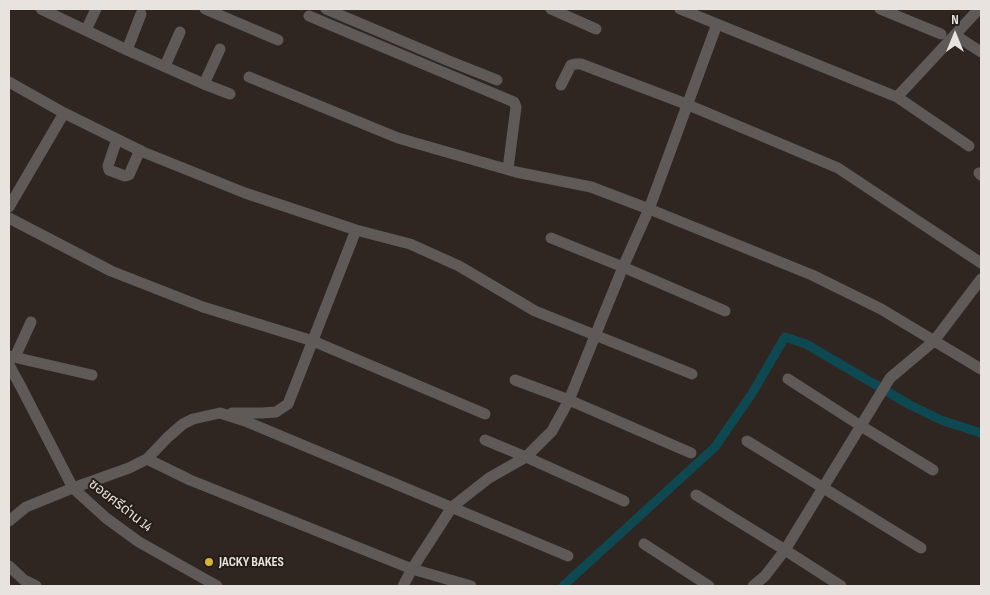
<!DOCTYPE html>
<html>
<head>
<meta charset="utf-8">
<style>
  body { margin:0 }
  #map { position:relative; width:990px; height:595px; overflow:hidden; background:#2f2621; font-family:"Sofia Sans Condensed",sans-serif }
  canvas { display:block }
  .frame { position:absolute; inset:0; border:10px solid #e9e3df; pointer-events:none }
  .north { position:absolute; left:930px; top:10px; width:50px; height:50px; -webkit-text-stroke:4px #251d17; paint-order:stroke; rotate:0deg; font-size:14px; font-weight:700; line-height:20px; text-align:center; color:#e9e3df }
  .north::after { content:''; display:block; margin:auto; width:18px; height:22px; background:#e9e3df; clip-path:polygon(50% 0,100% 100%,50% 72%,0 100%) }
</style>
</head>
<body>
<div id="map">
<canvas width="990" height="595"></canvas>
<div class="frame"></div>
<div class="north">N</div>
</div>
<script>
const ctx = document.querySelector('canvas').getContext('2d');
ctx.lineJoin = 'round';
function strokePath(path, color, width, dash) { ctx.strokeStyle = color; ctx.lineWidth = width; ctx.lineCap = dash ? 'butt' : 'round'; ctx.setLineDash(dash || []); ctx.stroke(path); }
function write(font, color, halo, rows, align = 'center') {
  ctx.font = font + ' "Sofia Sans Condensed","Noto Sans Thai",sans-serif'; ctx.lineWidth = 4; ctx.setLineDash([]); ctx.textBaseline = 'middle'; ctx.strokeStyle = halo; ctx.fillStyle = color; for (const [text, x, y, turn = 0] of rows) {
    ctx.save(); ctx.translate(x, y); ctx.rotate((+turn || 0) * Math.PI / 180); ctx.textAlign = isNaN(turn) ? turn : align; if (halo) ctx.strokeText(text, 0, 0); ctx.fillText(text, 0, 0); ctx.restore();
  }
}
strokePath(new Path2D(`
  M563,586L715,447L751,395L785,337L806,344L910,405L941,420L981,433`), '#0e4952', 9);
strokePath(new Path2D(`
  M41,9L127,50L204,84L230,94
  M205,9L278,40
  M326,9L449,61L497,80
  M551,9L596,29
  M680,9L897,97L969,146
  M880,9L941,34
  M309,16L514,102L516,107L508,169
  M86,30L96,9
  M955,35L981,52
  M127,50L141,14
  M165,66L180,32
  M249,77L398,138L516,172L591,187L649,209L812,275L881,309L981,369
  M9,82L64,113L143,152L245,193L356,230L410,244L459,266L535,311L692,374
  M204,84L220,49
  M561,85L571,65L575,64H581L686,104L838,168L981,263
  M897,97L979,9
  M117,139L108,166L109,170L125,176L129,175L140,150
  M979,173L981,175
  M9,207L64,113
  M9,218L111,271L203,307L313,341L485,414
  M551,238L623,267L725,311
  M9,356L92,375
  M15,357L31,322
  M9,365L21,387L73,488L106,518L139,542L217,586
  M788,379L861,426L933,470
  M515,380L569,400L691,453
  M232,413H262L276,412L288,404L356,230
  M485,440L526,457L624,501
  M747,441L921,548
  M147,459L190,480L412,569L471,586
  M696,495L785,550L841,586
  M9,521L26,507L73,488L129,468L147,459L168,437L183,424L193,419L220,413L245,421L568,556
  M644,544L709,586
  M9,566L24,580L36,586
  M403,586L412,569L452,507L489,478L526,457L552,431L569,400L623,267L649,209L717,24
  M753,586L765,576L785,550L890,378L934,341L981,279`), '#5f5a58', 11);
for (const [x, y, r, color] of [
  [209,562,5,"#d5b534"]
]) { const dot = new Path2D(); dot.arc(x, y, r, 0, 2 * Math.PI); ctx.fillStyle = color; ctx.fill(dot); strokePath(dot, '#251d17', 2); }
write('14px', '#e9e3df', '#251d17', [
  ["ซอยศรีด่าน 14",120,506,38]
]);
write('bold 14px', '#e9e3df', '#251d17', [
  ["JACKY BAKES",219,562]
], 'left');
</script>
</body>
</html>
